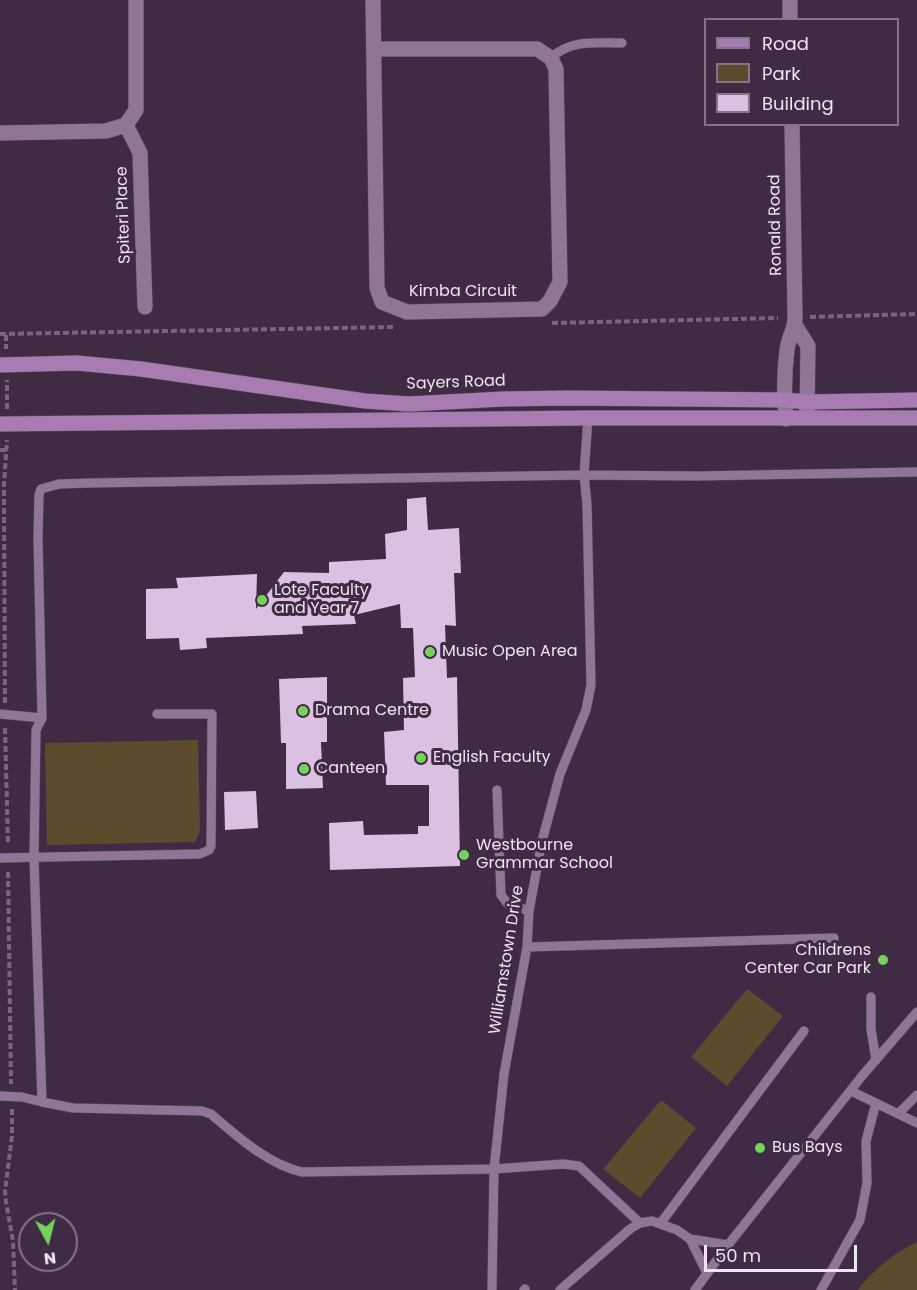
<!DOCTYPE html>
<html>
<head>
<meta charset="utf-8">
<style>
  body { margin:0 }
  #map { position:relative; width:917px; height:1290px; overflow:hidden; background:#402b45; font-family:Poppins,sans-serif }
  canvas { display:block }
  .legend { position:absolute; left:704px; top:18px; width:195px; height:108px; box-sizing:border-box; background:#402b45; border:2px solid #86748a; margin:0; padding:8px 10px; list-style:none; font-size:18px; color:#efe2f2 }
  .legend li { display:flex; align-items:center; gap:12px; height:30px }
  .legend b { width:30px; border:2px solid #86748a }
  .north { position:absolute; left:18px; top:1212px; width:60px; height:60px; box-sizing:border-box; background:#402b45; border:2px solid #86748a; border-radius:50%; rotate:173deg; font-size:16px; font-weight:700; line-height:24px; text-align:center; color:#efe2f2 }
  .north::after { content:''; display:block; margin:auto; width:21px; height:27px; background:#75d25b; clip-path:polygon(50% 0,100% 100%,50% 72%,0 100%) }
  .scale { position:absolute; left:704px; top:1245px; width:153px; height:27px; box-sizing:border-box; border:3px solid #efe2f2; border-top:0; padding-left:8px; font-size:18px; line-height:21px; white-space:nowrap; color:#efe2f2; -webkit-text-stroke:4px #402b45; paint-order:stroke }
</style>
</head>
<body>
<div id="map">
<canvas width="917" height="1290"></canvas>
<ul class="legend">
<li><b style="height:8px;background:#a67cb1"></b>Road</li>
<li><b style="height:16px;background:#5d4b2d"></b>Park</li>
<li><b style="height:16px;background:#dac1e1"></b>Building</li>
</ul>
<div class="north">N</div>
<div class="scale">50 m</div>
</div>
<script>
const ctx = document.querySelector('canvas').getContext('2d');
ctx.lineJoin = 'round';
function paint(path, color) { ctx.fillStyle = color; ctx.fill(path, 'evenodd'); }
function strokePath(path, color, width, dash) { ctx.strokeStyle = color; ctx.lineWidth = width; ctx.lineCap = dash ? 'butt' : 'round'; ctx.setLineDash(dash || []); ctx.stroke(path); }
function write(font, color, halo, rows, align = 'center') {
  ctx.font = font + ' Poppins,sans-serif'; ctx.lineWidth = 6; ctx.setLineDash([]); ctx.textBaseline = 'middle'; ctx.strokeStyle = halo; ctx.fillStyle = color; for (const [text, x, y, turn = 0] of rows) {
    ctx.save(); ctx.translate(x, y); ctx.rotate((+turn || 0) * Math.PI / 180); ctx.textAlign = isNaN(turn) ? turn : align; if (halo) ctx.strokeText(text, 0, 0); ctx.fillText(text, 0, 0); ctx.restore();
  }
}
paint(new Path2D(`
  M198,740L200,831L195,842L47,845L45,743Z
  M747,989L783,1016L727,1086L691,1057Z
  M661,1100L696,1128L640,1198L603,1169Z
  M917,1242V1290H858C872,1271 895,1252 917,1242Z`), '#5d4b2d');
paint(new Path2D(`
  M426,497L428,530L459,528L461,573H454L456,626L445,625L447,678L457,677L460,866L330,870L329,823L363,821L364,835L418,834V826H429V785H386L384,732L404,730L403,678L415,677L413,628H401L400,604L354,615L356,624L302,626L303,634L206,638L207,648L180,650L179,638L146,639V589L178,588L176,578L257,574L256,609L284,572L329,573V562L386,559L385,534L407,530V499Z
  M327,677V742H321L323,788L286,789V743H281L279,679Z
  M256,791L258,828L225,830L224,792Z`), '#dac1e1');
const service = new Path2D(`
  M551,58C571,39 597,43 622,43
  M588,418L584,475L587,504L591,685L586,710L560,774L542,841L529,911L527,947L504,1074L494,1169L563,1164L579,1166L640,1223
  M0,714L42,718
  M497,790L501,895L508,904L529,911
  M0,858L200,854L209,850L211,846L212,714H157
  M527,947L834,938
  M871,997V1029L876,1060
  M851,1091L917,1123
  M0,1096L22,1097L42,1102
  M898,1114L917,1095
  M660,1224L804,1031
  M690,1239L707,1273
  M492,1290L494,1169L302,1172C267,1164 237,1136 211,1114L202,1111L73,1108L42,1102L34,858L36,730L42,718L38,538L39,495L41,489L59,484L91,483L584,475L697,476L917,472
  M524,1290L525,1289
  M560,1290L630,1229L640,1223L652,1221L677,1230L690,1239L728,1245
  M695,1290L728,1245L862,1076L917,1012
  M821,1290L860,1220L867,1183L866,1141L876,1103`);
const minor = new Path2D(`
  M373,0L377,288L382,302L407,312L542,309L550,301L560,282L556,69L551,58L537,49H374
  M790,0V20
  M126,125L140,153L145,307
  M0,133L106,131L126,125L136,110V0
  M795,325L808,346L807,414
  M786,419C784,396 784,373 787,350C788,339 795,329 795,318L792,124`);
const secondary = new Path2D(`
  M0,365L77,363L141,369L365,401L409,404L503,399L568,398L785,400L807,402L917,400
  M0,424L588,418H917`);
strokePath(service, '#5a495f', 10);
strokePath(minor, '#5a495f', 16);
strokePath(secondary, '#5a495f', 16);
strokePath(new Path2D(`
  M810,317L917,314
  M552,323L778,318
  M0,334L394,327
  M6,335V349
  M7,409V380
  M0,450H7
  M5,703L4,485L7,440
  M5,728L8,844
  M8,872L11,1084
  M12,1109V1136L5,1191L6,1202L13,1241L15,1290`), '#79667d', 4, [6, 3]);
strokePath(service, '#8e7694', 9);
strokePath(minor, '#8e7694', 15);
strokePath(secondary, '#a67cb1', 15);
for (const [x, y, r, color] of [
  [262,600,6,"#75d25b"],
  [430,652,6,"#75d25b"],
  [303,711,6,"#75d25b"],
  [421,758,6,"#75d25b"],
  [304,769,6,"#75d25b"],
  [464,855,6,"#75d25b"],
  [883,960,6,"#75d25b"],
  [760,1148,6,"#75d25b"]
]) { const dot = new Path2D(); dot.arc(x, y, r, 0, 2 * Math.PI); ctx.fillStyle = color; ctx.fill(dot); strokePath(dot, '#402b45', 2); }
write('16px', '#efe2f2', '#402b45', [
  ["Spiteri Place",124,215,-92],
  ["Ronald Road",776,225,-91],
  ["Kimba Circuit",463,292],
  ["Sayers Road",456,383,-2],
  ["Williamstown Drive",507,960,-81]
]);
write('16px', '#efe2f2', '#402b45', [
  ["Lote Faculty",274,591],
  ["and Year 7",274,609],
  ["Music Open Area",442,652],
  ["Drama Centre",315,711],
  ["English Faculty",433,758],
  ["Canteen",316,769],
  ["Westbourne",476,846],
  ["Grammar School",476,864],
  ["Childrens",871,951,"right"],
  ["Center Car Park",871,969,"right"],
  ["Bus Bays",772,1148]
], 'left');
</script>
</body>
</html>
